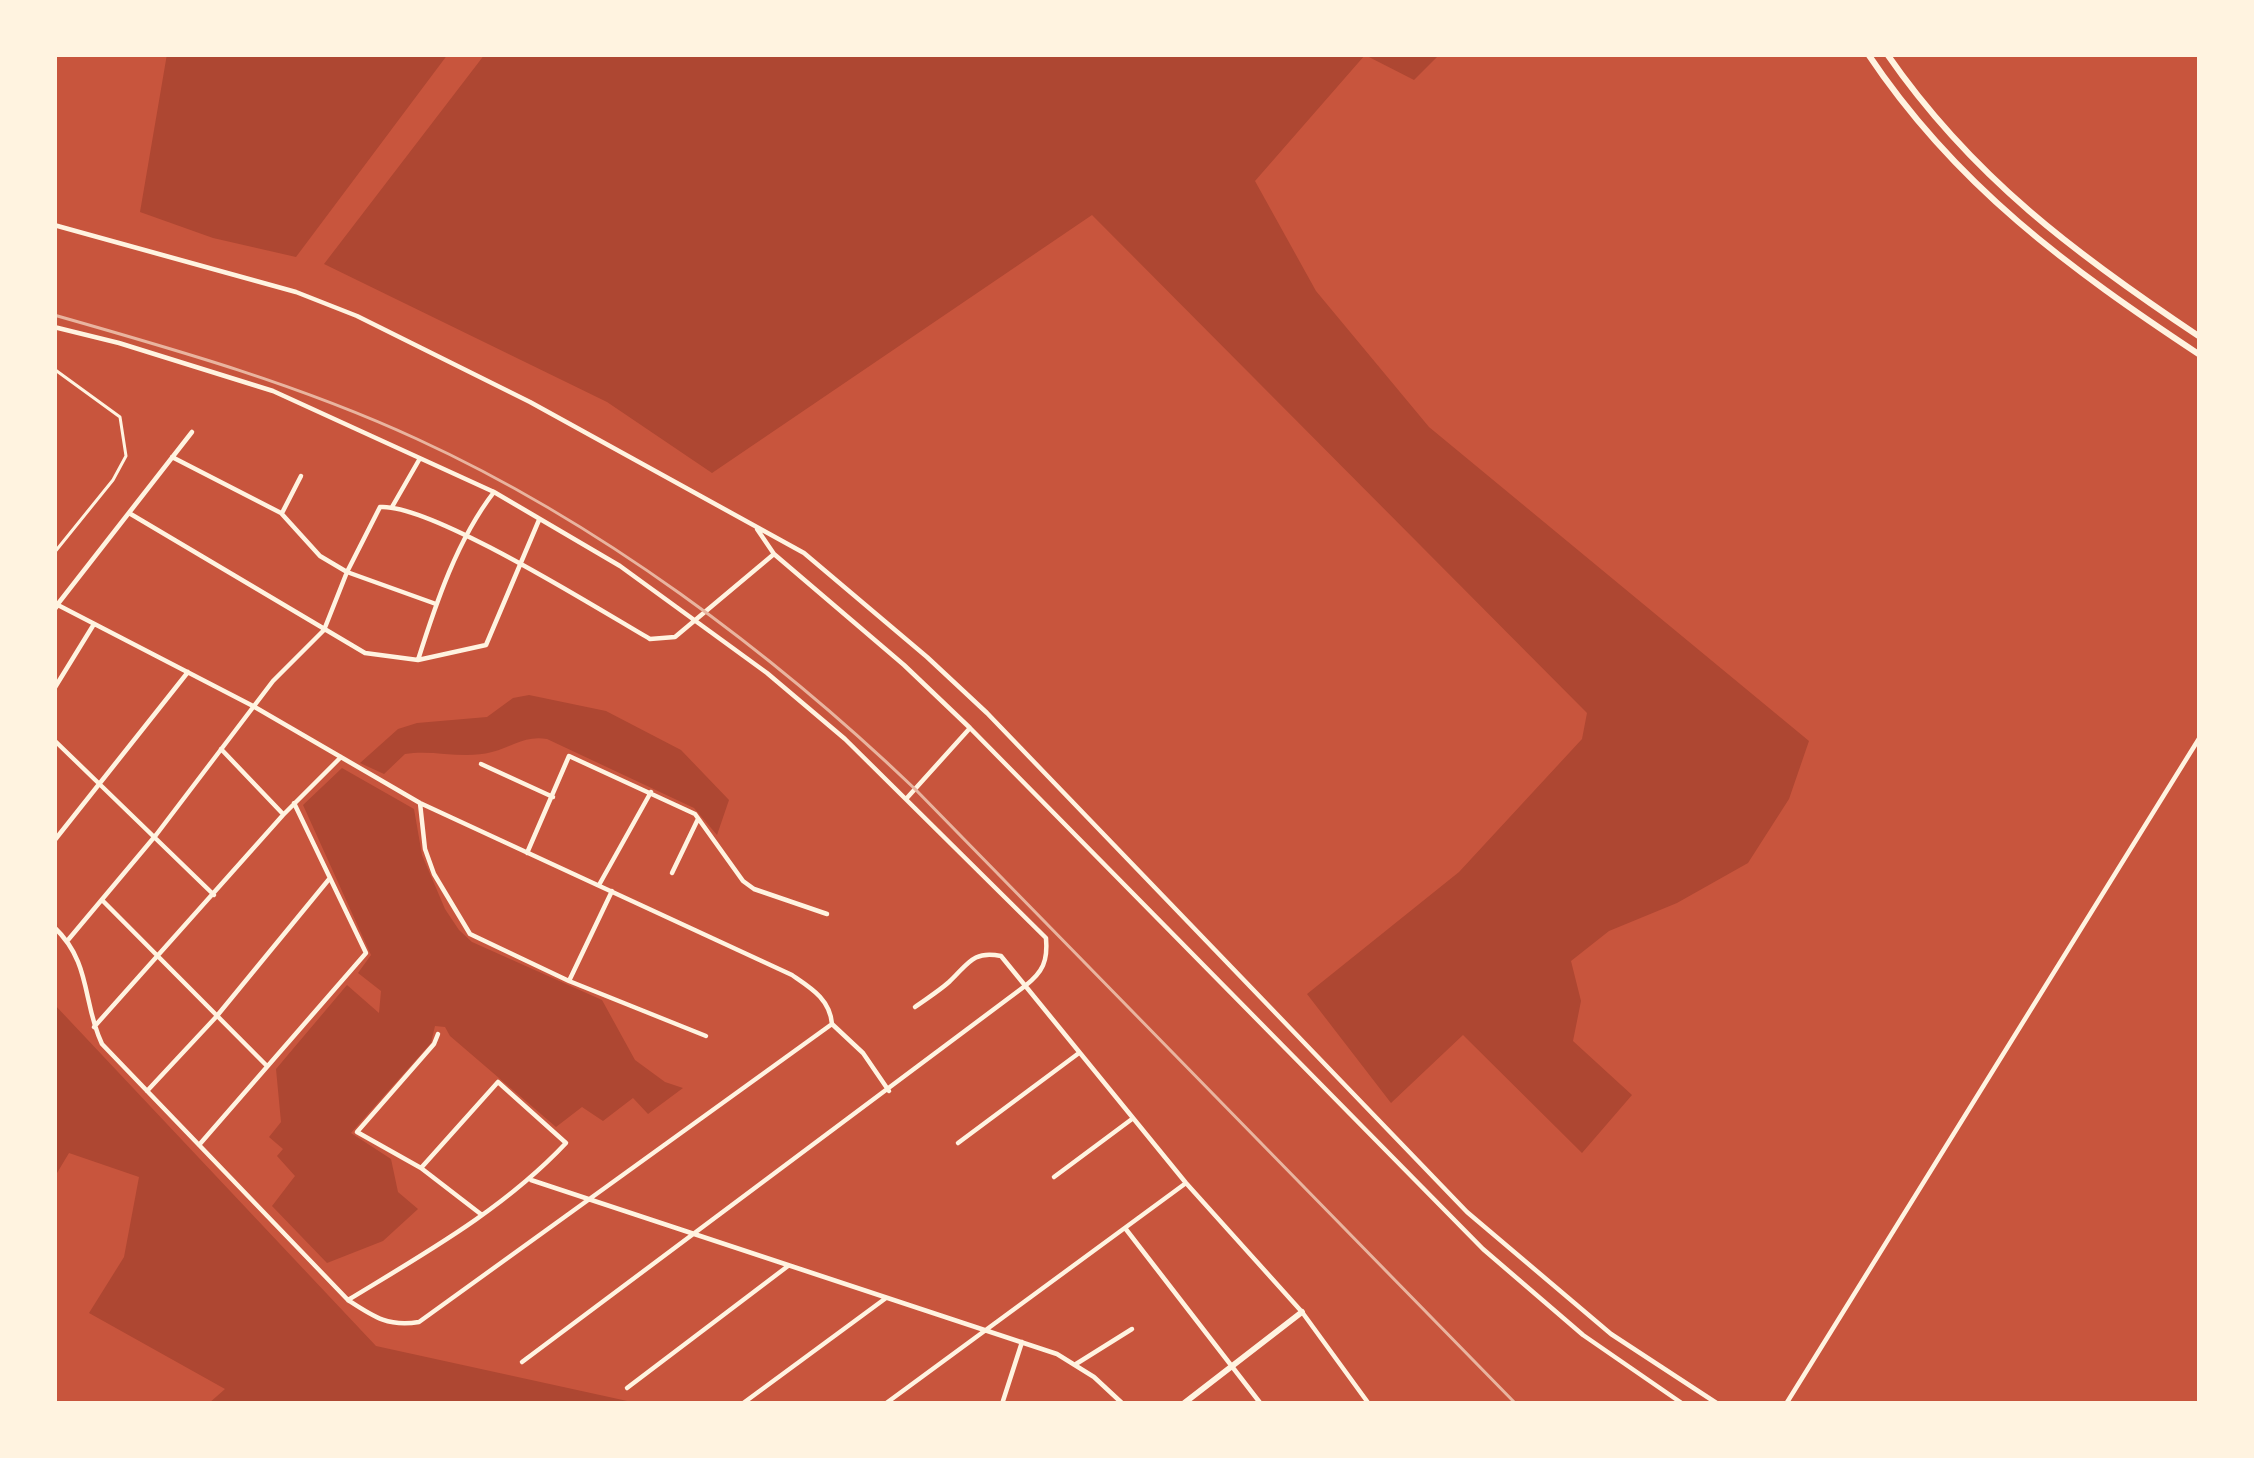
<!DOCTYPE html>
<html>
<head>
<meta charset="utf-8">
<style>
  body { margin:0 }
  #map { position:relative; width:2254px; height:1458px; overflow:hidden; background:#c8553d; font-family:"Titillium Web",sans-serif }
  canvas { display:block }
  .frame { position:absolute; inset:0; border:57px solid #fff3e0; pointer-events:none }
</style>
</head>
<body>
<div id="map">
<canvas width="2254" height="1458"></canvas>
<div class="frame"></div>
</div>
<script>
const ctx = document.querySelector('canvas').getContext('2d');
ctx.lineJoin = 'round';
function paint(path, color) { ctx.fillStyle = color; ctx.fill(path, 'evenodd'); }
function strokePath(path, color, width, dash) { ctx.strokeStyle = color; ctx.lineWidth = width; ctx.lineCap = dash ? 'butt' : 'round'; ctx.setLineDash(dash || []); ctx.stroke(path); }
paint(new Path2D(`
  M167,54H448L296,257L213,238L140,212Z
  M485,54H1440L1414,80L1365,55L1255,181L1316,291L1429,427L1809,741L1789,799L1748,863L1677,903L1609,931L1571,961L1581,1001L1573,1041L1632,1095L1582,1153L1463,1035L1391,1103L1307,994L1459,872L1582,739L1587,713L1092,215L712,473L607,402L324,264Z
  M529,695L606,711L681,750L729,800L717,835L694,808L547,739C525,735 512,747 492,752C463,760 433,749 405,754L384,774L360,763L398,729L417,723L487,717L513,698Z
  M342,768L414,809L422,855L445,909L459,930L472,942L602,1000L635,1060L665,1082L683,1088L648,1114L633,1098L603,1121L582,1107L556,1127L450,1036L445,1027L435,1026L431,1043L351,1133L391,1159L398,1192L418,1209L383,1241L327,1263L272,1206L295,1176L277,1156L283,1149L269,1137L281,1122L276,1069L347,985L379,1013L381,991L358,973L371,955L303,805Z
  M54,1004L376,1346L641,1404H208L225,1389L89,1313L124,1257L139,1177L69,1153L54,1178Z`), '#ae4732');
strokePath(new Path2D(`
  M54,369L120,417L126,456L113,480L54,553`), '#fff3e0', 3);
strokePath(new Path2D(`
  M54,225L296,292L357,316L530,402L804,553L927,657L987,713L1467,1212L1611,1334L1718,1404
  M54,327L119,343L273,391L494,492L620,566L767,673L845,739L1046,938C1048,961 1043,972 1025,986L522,1362
  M172,457L281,513L320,556L347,572L436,604
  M392,507L419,460
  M129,513L365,653L418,660L486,645L539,520
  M282,513L301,476
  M757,529L774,554L904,665L970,728L1483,1249L1583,1335L1683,1404
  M54,603L253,706L420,803L792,975C811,988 830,999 832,1024
  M57,605L192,432
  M418,660C436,603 457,540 494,492
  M54,689L94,624
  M54,740L214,895
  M221,749L283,814
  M481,764L553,797
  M906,799L970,728
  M420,803L425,849L434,874L470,934L569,981L706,1036
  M54,841L188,672
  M527,853L569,756L695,814L743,881L754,889L827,914
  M672,873L698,819
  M599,885L651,792
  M103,901L267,1066
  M54,927C92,963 82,1002 102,1044L348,1300C374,1317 388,1327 419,1322L832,1024
  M68,940L156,835L273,681L324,630L347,572L380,507C430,503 598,609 650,639L675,637L774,554
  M569,981L612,891
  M915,1007C926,999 939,991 949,982C968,964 973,950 1001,956L1186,1183L1302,1312L1369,1404
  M832,1024L863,1053L889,1091
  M94,1027L283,815L341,757
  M438,1034L434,1044L357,1132L421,1168L482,1215
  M147,1091L216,1017L330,878
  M958,1143L1079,1053
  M199,1145L366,953L294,803
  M1054,1177L1132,1119
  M531,1180L1057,1354L1094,1377L1123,1404
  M1125,1228L1261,1404
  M348,1300C425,1253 504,1209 566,1143L498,1082L421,1168
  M1076,1364L1132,1329
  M627,1388L788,1266
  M742,1404L886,1298
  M885,1404L1186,1183
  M1002,1404L1022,1342
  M1786,1404L2200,737`), '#fff3e0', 4.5);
strokePath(new Path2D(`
  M1868,54C1956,186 2070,269 2200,355
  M1887,54C1972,177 2077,255 2200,337
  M54,609L57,605
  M1183,1404L1302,1312`), '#fff3e0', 6);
strokePath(new Path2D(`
  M54,315C177,350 300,385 417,439C598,522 772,652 915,789L1516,1404`), '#e9b49f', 3);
</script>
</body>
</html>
